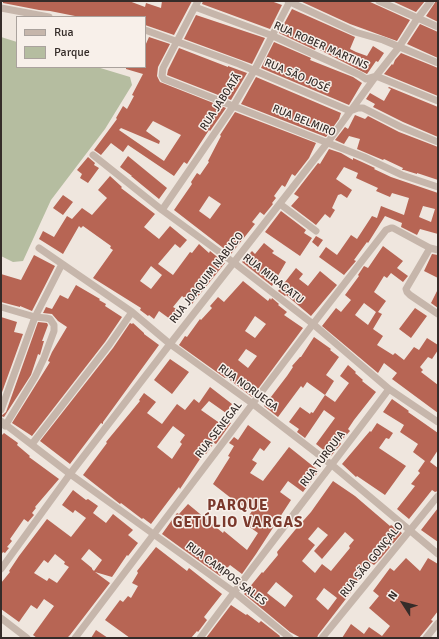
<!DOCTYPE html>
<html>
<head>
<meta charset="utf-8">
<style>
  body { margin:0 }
  #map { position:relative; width:439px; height:639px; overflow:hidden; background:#efe6de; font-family:Signika,sans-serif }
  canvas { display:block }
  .frame { position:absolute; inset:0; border:2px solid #352c29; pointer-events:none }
  .legend { position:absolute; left:16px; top:16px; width:130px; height:52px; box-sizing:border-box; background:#f8f0ea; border:1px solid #aaa29d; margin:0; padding:5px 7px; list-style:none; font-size:12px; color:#352c29 }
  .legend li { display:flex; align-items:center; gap:8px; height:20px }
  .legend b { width:20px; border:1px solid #aaa29d }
  .north { position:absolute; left:383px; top:583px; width:40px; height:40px; -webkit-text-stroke:3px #f8f0ea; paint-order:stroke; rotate:306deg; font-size:11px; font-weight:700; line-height:16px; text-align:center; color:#352c29 }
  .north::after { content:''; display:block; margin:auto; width:14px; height:18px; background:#352c29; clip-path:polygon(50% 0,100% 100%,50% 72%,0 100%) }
</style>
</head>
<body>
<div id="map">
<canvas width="439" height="639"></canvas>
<div class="frame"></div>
<ul class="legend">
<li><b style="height:5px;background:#c6b6ab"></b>Rua</li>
<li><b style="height:11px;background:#b5bda0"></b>Parque</li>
</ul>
<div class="north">N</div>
</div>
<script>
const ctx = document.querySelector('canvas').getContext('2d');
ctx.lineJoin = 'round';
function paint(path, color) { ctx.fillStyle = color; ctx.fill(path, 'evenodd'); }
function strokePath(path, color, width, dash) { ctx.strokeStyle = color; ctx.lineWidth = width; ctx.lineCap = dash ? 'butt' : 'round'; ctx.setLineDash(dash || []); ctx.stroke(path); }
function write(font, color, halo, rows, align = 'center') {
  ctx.font = font + ' Signika,sans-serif'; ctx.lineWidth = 3; ctx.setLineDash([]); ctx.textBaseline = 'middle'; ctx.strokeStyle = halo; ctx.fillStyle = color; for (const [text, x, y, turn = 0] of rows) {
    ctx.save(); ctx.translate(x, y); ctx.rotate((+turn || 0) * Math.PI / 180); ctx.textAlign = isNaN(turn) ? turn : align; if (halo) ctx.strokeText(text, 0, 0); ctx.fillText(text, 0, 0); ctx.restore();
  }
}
paint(new Path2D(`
  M1,37L17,42V67H97L130,77L132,85L105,129L51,200L23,261L13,262L1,256Z`), '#b5bda0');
paint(new Path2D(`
  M3,1H129L145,7L146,3L161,8L162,1H192L174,35L145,25V17L75,16L50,11L39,10L3,3Z
  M203,1H271L282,5L270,29L202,4Z
  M300,1H368L410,20L397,41L350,24Z
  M392,1H425L416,12Z
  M436,1H438V22L426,16Z
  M292,9L355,37L350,49L356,52L367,56L373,46L384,53L378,62L376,61L367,74L316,48L315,50L279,33Z
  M196,15L265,38L252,64L184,39Z
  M420,24L438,32V58L407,44Z
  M149,37L170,44L158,67L157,76L160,82L226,108L210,131L209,130L187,164L184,162L174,176L128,145L123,152L111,143L101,155L94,150L117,119L116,118L123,106L127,109L134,96L132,95L143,74L126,69V67H145V46ZM153,121L181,135L164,161L119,130L121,128L159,144L160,141L146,131Z
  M274,42L311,58L310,60L353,77L362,83L349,105L261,68Z
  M179,48L228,67V66L247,73L231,100L167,75L168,70Z
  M401,53L438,68V96L384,74L392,64L393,65L395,60Z
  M256,77L341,113L339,119L326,137L241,104Z
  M389,87L438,107V137L403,122L373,107L375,104L366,99L370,93L384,101L391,89L388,88Z
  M235,112L316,143L309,158L295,176L292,174L285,187L282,185L274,196L276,198L272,203L273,204L264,215L260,212L252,222L255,224L231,254L174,210L192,184L191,182L197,173L200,175L209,162L208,161L221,136L220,135ZM209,196L221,204L210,219L199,211Z
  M355,115L365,119L368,116L399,132L438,147V180L417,173V174L404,170H402L403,168L384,159L383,160L357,149L360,139L349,136L344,144L335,140L345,127L348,129Z
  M329,149L341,153L353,160V158L362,162L375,168L374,169L391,177L438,193V234L420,229L417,235L401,227L402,223L385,216L368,243L367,242L354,260L356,261L344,275L319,257L326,247L337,255L351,235L357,239L372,216L377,218L381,206L404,215L409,198L392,193L390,197L376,191L378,188L356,178L358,173L344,167L336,179L352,190L347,198L341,194L338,195L332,208L335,210L330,218L325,214L316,225L291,206L299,197L294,194L318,163L320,164ZM423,206L435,209L431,222L419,217Z
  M128,156L167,188L159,199L131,176H132L120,167Z
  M88,157L95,163L94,165L99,168L88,183L80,178L82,174L77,170Z
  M110,176L122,187L121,188L155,214L144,227L159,239L170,226L187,240L180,248L175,244L158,264L173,275L190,252L192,253L199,244L209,253L210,251L225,263L192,304L182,296L173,307L183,313L179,320L173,315L170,319L159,311L154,319L149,315L148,316L140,310L141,308L93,278L113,250L110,248L111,246L83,226L81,228L79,226L63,254L39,239L43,231L54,237L67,216L72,219L82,208L92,215L107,198L98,190ZM151,266L162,275L151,289L140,281Z
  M63,195L73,202L63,215L53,208Z
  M281,211L306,230L304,233L312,238L300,256L265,232Z
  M316,236L323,240L318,247L312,242Z
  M264,243L274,251L272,253L286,262L272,286L242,262L252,251L255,254Z
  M383,246L403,261L397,268L408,276L403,282L391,273L387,278L384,276L374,292L386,301L378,312L382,314L373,329L383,336L377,345L393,355L395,353L404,360L414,347L419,350L427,338L438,345V350L432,359L428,357L420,367L423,370L421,372L438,385V413L392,379L397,373L384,363L378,373L322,326L336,308L341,312L351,300L345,295L359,276L358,275L364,266L368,268ZM364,303L376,312L368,325L355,315Z
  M432,254L438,255V278L424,271Z
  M34,255L55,266L32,311L20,306V307L1,302V274L21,280Z
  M296,268L303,274L299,279L308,286L320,271L337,285L311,316L286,295L285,296L278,291Z
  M243,281L268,301L270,298L271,300L272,298L279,304L278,305L287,312L284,315L303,328L252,397L226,377L225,378L179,345L185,336L187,337L200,319L201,320L212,308L210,306L218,297L224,302ZM255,316L266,324L255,338L245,331ZM246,349L257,356L248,368L238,360Z
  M76,285L100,299L99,300L106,304L105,306L122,317L105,342L32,436L12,423L50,362L48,361L52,352L67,327L58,321L52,314L43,313L46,307L52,309L60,295L68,299Z
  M438,289V308L431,303Z
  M415,308L427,316L411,338L399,329Z
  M1,317L17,322L14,332L23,334L1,395Z
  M38,322L47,323L48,325L42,341H44L40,355L38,354L31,375L4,417L1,416L6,412Z
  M130,323L132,324L133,323L144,333V334L159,345L103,422V424L101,423L70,464L40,441L113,348Z
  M314,337L331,349L330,350L339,357L326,375L334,381L325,395L307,382L303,388L301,386L278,417L264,406L287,376L293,367L292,366L300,357H301Z
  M170,359L189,372L172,394L154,380Z
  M348,365L356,372L355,373L363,380L362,381L376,392L354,420L348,429L350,431L340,442L341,444L331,456L316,444L335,418L324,410L305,438L297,432L299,429L289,422L300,407L310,414L311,412L313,413L325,395L335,402L349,383L340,376Z
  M210,387L232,404L226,413L209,401L201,410L221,424L224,419L231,423L216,444L214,443L206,454L204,453L180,489L179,487L151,524L143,518L142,519L121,503L120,504L83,475L107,443L106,442L140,401L139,400L144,393L156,402L147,413L162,424L177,404L185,410L194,399L199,403ZM173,426L185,435L180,442L182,444L172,459L157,447Z
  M392,399L409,411L408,412L438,433V450L430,462L438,468V491L435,492L432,490L409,519L397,509L415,486L411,484L420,473L418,471L425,461L413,452L418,444L400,432L404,425L383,412Z
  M377,423L393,433L389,439L386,438L379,448L406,466L385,495L357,476L356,477L342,464L364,438L370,431L371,432Z
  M248,425L271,442L264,451L260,448L252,460L257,463L250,473L263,481L289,447L319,471L303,492L288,481L280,492L291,500L256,554L242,574L230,565L220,576L162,534L177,513L179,514L188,504L223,533L224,531L247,550L258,533L244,523L252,511L236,502L213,484L230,457L228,456L234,446L229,443L234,437L238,440Z
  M4,433L18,443L17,445L30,456L29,457L59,479L35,507L36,508L32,513L34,515L28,522L24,519L10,539L12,541L7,547L9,548L5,553L3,552L1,555V436Z
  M333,481L355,496L390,526L391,525L402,533L381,558L374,565L371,563L362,573L364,575L350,590L352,591L318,635L317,638H301L290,632L244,594L262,572L263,573L278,555L277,552L295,530L311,512ZM318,527L328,535L314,551L322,559L345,532L354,540L349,546L350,548L331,571L322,564L315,573L302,561L315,545L308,539ZM276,582L293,596L285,607L267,593ZM324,588L337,598L328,610L316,599Z
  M73,490L86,500L88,499L98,506L93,513L106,523L113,514L133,530L128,535L138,543L128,556L127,555L112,577L95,572L110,583L70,635L67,638H37L33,635L54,606L44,599L37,609L31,605L19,622L1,609V583L10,572L9,571L19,556L47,519L71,537L86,518L75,510L73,513L62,505ZM89,549L102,560L94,571L92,569V568L81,559ZM55,554L65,562L64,564L69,567L57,583L49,578L47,581L34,573L44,560L48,563Z
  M438,508V542L421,530Z
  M156,547L187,571L189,568L222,594L204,617L207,620L198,632L197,631L191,638H130L105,620L120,600L123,602L128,596L131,598L138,586L132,583L138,573L137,571Z
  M406,558L420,571L428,558L438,564V611L431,620L433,621L419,638H342L351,624L364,634L369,627L382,636L390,626L369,608L379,596L373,591L390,568L394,571Z
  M231,605L246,615L247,614L259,623L261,621L280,636L279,638H206Z
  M96,630L108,638H91Z`), '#b76554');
strokePath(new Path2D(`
  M198,1L163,68L162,76L164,79L364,157L402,175L438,187
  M288,1L355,32L383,40L438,63
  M379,1L438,27
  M195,7L273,36L360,75L366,79L376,76L438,101
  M1,8L49,17
  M145,30L239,64L350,111L358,108H363L401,127L438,142
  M93,155L162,210L233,262L313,324L389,389L438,422
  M280,204L316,231
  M162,210L234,105L254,71L290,1
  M39,248L132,312L170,344L253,404L332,465L438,554
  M430,248L406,289L407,292L410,295L438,314
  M1,307L35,317L46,318L50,319L54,325V331L44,358L35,377L5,426
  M1,410L35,317L62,264
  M1,421L70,474L234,592L290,638
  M32,444L109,345L132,312
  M1,569L70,474L170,344L328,142L376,76L399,47L417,19L431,1
  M1,618L27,638
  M75,638L313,324L386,230L391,228H393L430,248L438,250
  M200,638C262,554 327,472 389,389
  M322,638L438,496
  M426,638L438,623`), '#c6b6ab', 7);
write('11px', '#352c29', '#f8f0ea', [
  ["RUA ROBER MARTINS",321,46,24],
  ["RUA SÃO JOSÉ",297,76,23],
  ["RUA JABOATÃ",221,102,-57],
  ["RUA BELMIRO",304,121,22],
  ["RUA JOAQUIM NABUCO",207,278,-52],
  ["RUA MIRACATU",273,279,38],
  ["RUA NORUEGA",248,388,36],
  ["RUA SENEGAL",219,430,-52],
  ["RUA TURQUIA",323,459,-53],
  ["RUA SÃO GONÇALO",372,560,-51],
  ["RUA CAMPOS SALES",226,574,37]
]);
ctx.letterSpacing = '1px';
write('bold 15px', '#7a392c', '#f8f0ea', [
  ["PARQUE",238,506],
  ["GETÚLIO VARGAS",238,523]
]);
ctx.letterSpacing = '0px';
</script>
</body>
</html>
